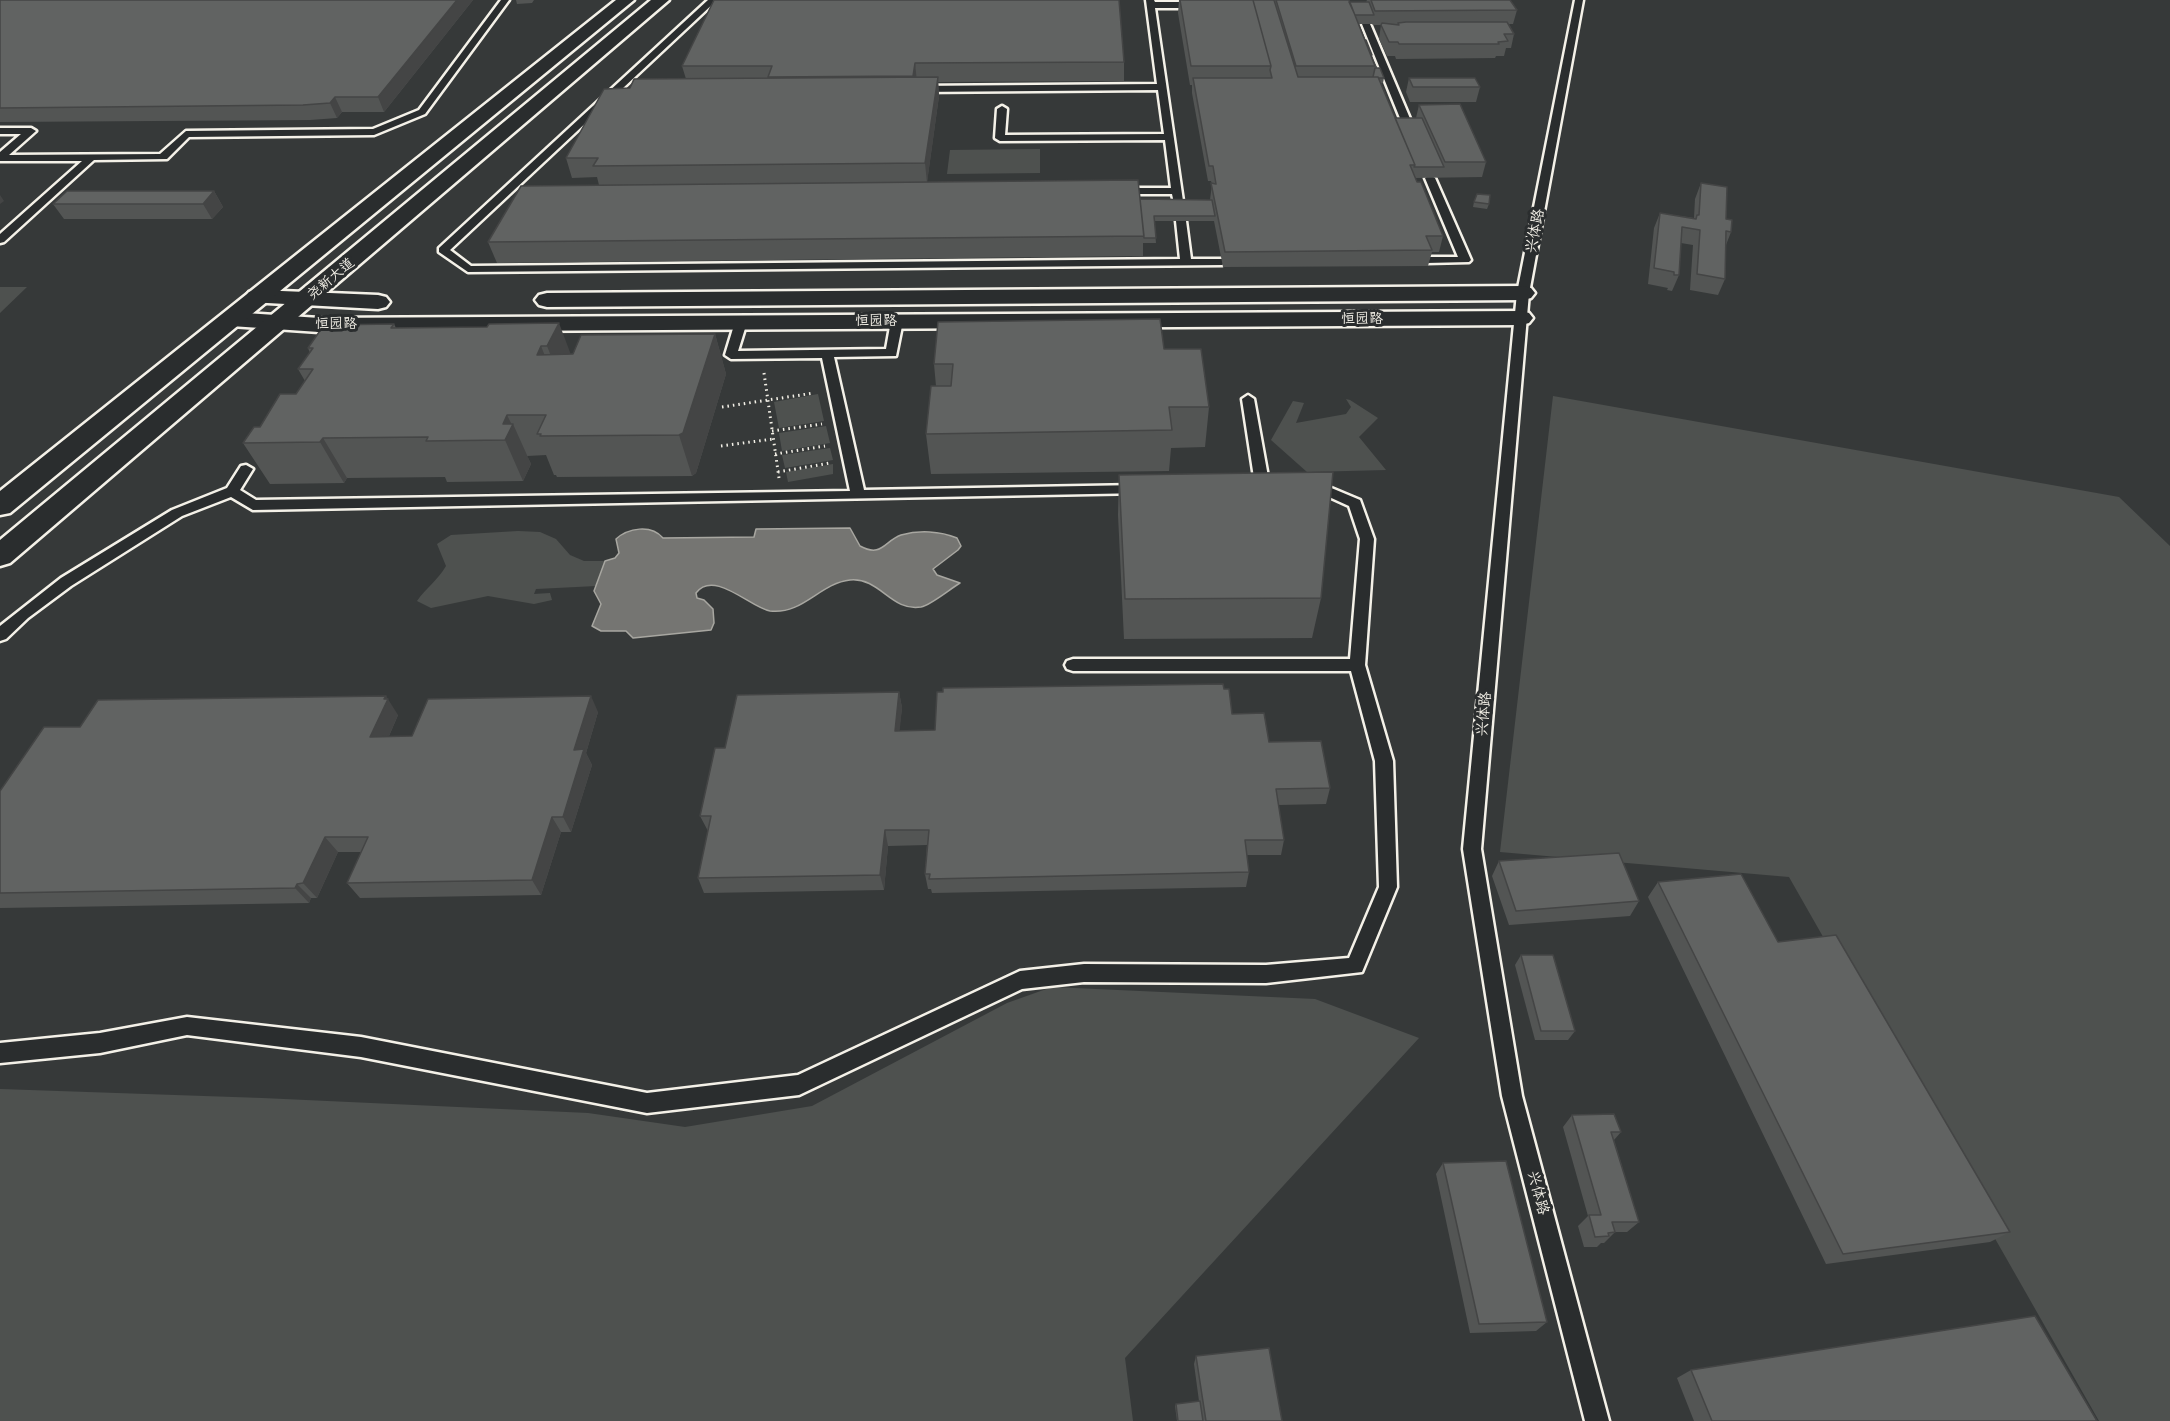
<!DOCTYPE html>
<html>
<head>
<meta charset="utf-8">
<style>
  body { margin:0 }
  canvas { display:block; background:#363939 }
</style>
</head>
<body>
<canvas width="2170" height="1421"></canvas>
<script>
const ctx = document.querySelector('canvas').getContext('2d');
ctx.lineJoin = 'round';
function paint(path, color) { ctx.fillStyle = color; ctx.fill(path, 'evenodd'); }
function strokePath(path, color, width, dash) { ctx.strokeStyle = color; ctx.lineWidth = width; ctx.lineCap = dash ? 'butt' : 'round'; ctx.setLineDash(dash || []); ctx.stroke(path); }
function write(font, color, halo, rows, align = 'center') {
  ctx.font = font + ' Delius,"LXGW WenKai TC",sans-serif'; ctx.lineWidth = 6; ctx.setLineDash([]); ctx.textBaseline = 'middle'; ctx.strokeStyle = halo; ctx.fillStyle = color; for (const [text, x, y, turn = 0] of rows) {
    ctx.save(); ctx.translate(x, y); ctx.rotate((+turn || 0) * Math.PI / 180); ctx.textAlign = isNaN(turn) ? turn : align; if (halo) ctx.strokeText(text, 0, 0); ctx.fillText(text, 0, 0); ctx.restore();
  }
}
paint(new Path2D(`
  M1040,149V173L947,174L950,150Z
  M0,287H27L0,313Z
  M818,394L824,421L779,428L774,402Z
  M1553,396L2119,497L2170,546V1421H2099L1789,877L1500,852Z
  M1346,399L1350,400L1378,418L1359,437L1386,470L1307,472L1271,440L1293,401L1304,403L1296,423L1346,414L1351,407Z
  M826,426L830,443L782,451L779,433Z
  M830,448L833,460L785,468L782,455Z
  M833,464V474L788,482L786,472Z
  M518,531L540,532L556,539L570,555L584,561H605L596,586L536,589L534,594L550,593L552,600L534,604L488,596L431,608L417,601C426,588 438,580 446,566L437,544L451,535Z
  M1052,987L1315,999L1419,1038L1125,1358L1133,1421H0V1089L262,1098L588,1113L685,1127L812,1106L1007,1003Z`), '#4e514f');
const water = new Path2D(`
  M850,528L860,546C882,558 884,541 901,535C919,530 940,531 957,538L961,546L958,550L933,569L937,575L960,583C950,589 931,605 921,607C891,612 880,577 850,580C820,583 803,615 770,611C751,608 714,569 696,593L697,598L704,600L713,609L714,623L711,630L633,638L626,631H601L592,626L601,604L594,591L605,561L615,558L619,553L616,539C628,528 651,524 663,538L754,537L756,529Z`);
paint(water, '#757572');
strokePath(water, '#a8a7a1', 1.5);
const lane = new Path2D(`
  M501,0H509L425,114L374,135L189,137L167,159L94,160L4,242L0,243V234L82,161H0V152L21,134H0V128H31L36,131L9,155L160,154L186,131L373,129L419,110Z
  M708,0H717L450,250L471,266L1180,259L1176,221L1181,218L1186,221L1191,259H1222L1228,262L1222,265L468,272L439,252V248Z
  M1146,0H1154L1155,2H1201L1205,5L1201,8H1155L1183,201L1182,203H1174L1172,194H1117L1112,191L1117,188H1171L1165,140L1000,141L995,138L997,109L1002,106L1007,109L1005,135L1164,134L1158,90L917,92L912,89L917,86L1157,84Z
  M1575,0H1583L1529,293L1481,849L1522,1096L1609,1421H1585L1502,1096L1463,849L1517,293Z
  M1363,22L1370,24L1414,128L1412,130L1404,128L1362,24Z
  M1430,175L1435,178L1471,260L1469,262L1426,263L1420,260L1426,257H1458L1425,178Z
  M897,317L903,321L896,356L834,357L864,490L1139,485L1146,490L1144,493L253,510L231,497L182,516L71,586L28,618L6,639L0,641V626L61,578L172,510L227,488L241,466L246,465L253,469L240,490L256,500L850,491L822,358L731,359L725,355L735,322L741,318L747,322L738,351L886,349L891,321Z
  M1248,395L1254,399L1270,488L1263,493L1253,491L1251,488L1255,484L1242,399Z
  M1308,486L1329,487L1360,500L1374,539L1365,665L1393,761L1397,887L1362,972L1266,983L1084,982L1022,989L799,1095L647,1113L361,1057L187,1035L100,1053L0,1063V1043L100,1033L187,1017L361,1037L647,1093L798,1075L1020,971L1084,964L1266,965L1349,958L1379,887L1375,761L1351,671H1073L1067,669L1065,665L1067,661L1073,659H1350L1360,539L1349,506L1327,496L1303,494L1301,491L1303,488Z`);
const secondary = new Path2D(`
  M1523,286L1531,288L1535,293L1531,298L1523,300L547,307L539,305L535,300L539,295L547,293Z
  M257,290L378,295L386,297L390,302L386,307L378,309L249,302L245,297L249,292Z
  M1521,311L1529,313L1533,318L1529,323L1521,325L319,332L231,326L223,324L219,319L223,314L231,312L319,318Z`);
const primary = new Path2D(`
  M616,0H634L10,513L0,515V491Z
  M651,0H669L10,563L0,566V540Z`);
strokePath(lane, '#f4f1e8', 5);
strokePath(secondary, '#f4f1e8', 5);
strokePath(primary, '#f4f1e8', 5);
strokePath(new Path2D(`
  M764,373L779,478
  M722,407L814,393
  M772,431L822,424
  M721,446L773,439
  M775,454L825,446
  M778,472L830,463`), '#f4f1e8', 3, [1.5, 4]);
paint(lane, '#2a2d2e');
paint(secondary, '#2a2d2e');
paint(primary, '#2a2d2e');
paint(new Path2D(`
  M0,0H473L384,112H342L337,118L310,120L0,122Z
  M516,0H534L532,3L517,4Z
  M714,0L1124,62V81L938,82L939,96L927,182L1140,199L1210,200L1212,184L1211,181H1208L1192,93V85H1190L1178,13L1179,0H1349V2H1366L1367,0H1510L1517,10L1513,24H1509L1514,34L1511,48H1506L1504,56H1496L1495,58L1396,59L1395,56H1387L1379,39L1381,25H1373L1372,24H1358L1372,55V58L1377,67V68L1384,78L1383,83H1381L1395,118H1416L1419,105L1486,162L1482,177L1415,178L1443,236L1439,252H1432L1428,266L1223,267L1214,221H1154L1156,243H1143V256L497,263L488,242L599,185L597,177L572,178L566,158L630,88L686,79L682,66Z
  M1409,78L1480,87L1476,102H1410L1406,92Z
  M1701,183L1726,219L1731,232L1726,245L1725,279L1718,295L1690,290L1693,245L1681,243L1679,275L1672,291L1667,290L1668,288L1648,284L1654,228L1660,213L1694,218L1695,199Z
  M214,191L223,207L212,219H64L53,204Z
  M1474,202L1489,204L1487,209L1473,207Z
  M394,324L396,328L487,327L489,324L570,354L715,334L726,374L696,473L692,476L557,477L556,475H554L546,455L527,456L531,464L523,481L447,482L445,477L347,478L344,483L270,484L243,443L296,394L305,381L298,369L310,353L308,348Z
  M1164,349L1209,407L1205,447L1171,448L1169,471L931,474L926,434L936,386L934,364Z
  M1119,475L1321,598L1312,638L1124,639L1118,515Z
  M1224,689L1232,714L1330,788L1326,804L1278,805L1284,840L1281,855H1247L1249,872L1246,887L932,893L931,889H928L925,874L927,845L888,846L884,890L704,893L698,878L708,831L700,816L725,748L899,692L902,708L899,731L935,730Z
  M598,712L586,753L592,765L571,832H561L541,895L360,898L347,883L361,852H338L317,898H311L309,903L0,908V791L80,727L398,715L389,736H412Z
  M1499,861L1639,901L1630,916L1509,925L1492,876Z
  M1658,882L1778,942L2010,1232L1990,1242L1826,1264L1648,897Z
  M1521,955L1575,1031L1568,1040H1535L1515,965Z
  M1572,1115L1621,1132L1614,1140L1639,1222L1627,1232H1615L1604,1243H1601L1597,1247H1584L1578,1226L1588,1216L1563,1127Z
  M1443,1163L1547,1322L1536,1331L1470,1333L1436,1174Z
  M1196,1356L1282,1421H1177L1175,1406L1176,1404L1199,1401L1194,1364Z
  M1691,1370L2097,1421H1694L1677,1378Z`), '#535554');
paint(new Path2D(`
  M457,0H473L384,112L378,97Z
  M915,63L917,82L915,95L913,76Z
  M938,77L939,96L927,183L925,163Z
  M335,97L342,112L337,118L330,103Z
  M214,191L223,207L212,219L203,204Z
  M0,195L4,201L0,204Z
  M559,323L574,363L563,386L547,346Z
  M715,334L726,374L696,473L692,476L679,435Z
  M541,346L557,386L537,355Z
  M507,415L512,425L513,424L531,464L523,481L505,440L503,424Z
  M323,438L347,478L344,483L320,442Z
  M899,692L902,708L898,746L895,731Z
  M386,696L398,715L382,752L370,737Z
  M591,696L598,712L586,753L592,765L571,832L563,817L574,750Z
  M552,817L561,832L541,895L532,880Z
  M885,830L888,846L884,890L880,875Z
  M325,837L338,852L317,898L303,883Z
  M297,884L311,898L309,903L295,888Z`), '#444545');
const building = new Path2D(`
  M0,0H457L378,97H335L330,103L303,105L0,108Z
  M714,0H1119L1124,62L915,63L913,76L768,77L772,66H682Z
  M1180,0H1253L1271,66H1191Z
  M1253,0H1274L1298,77H1378L1415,165H1410L1417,182H1421L1443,236H1426L1432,250L1225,252L1211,183L1216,184L1213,166H1209L1193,78H1272L1270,70L1271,66Z
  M1276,0H1349L1375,66H1296Z
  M1371,0H1510L1517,10L1375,11Z
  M1349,2H1369L1374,15H1355Z
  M1406,22H1507L1514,34H1504L1508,41L1498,42L1499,44H1399L1398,42H1389L1381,25L1382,23L1399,25L1398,23Z
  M1365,40H1366L1372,55H1371Z
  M1375,68H1380L1384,78H1379L1378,77H1373Z
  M938,77L925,163L593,166L598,158H566L604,89L630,88L634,79Z
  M1409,78H1475L1480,87H1413Z
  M1460,104L1486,162H1445L1419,105Z
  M1395,118H1422L1444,167H1414L1415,165Z
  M1138,180L1144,236L488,242L521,186Z
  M1701,183L1727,187L1726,219L1732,220L1731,232L1726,231L1725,279L1697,274L1700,230L1682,227L1679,275H1674V272L1654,268L1660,213L1696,219L1697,215H1699Z
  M67,191H214L203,204H53Z
  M1477,194L1490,195L1489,204L1474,202Z
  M1140,199L1212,200L1215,216H1154L1156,238H1144Z
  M1160,319L1164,349H1201L1209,407H1169L1172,430L926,434L931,386H951L953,364H934L938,322Z
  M559,323L547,346H541L537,355L573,354L581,335L715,334L683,433L679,435L540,436L541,434H537L546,415H507L503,424H513L505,440L426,441L428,437L323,438L320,442L243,443L254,427H260L280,394H296L313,369H298L313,348H308L324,325L394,324L391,328L487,327L489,324Z
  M1333,472L1321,598L1125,599L1119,475Z
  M1223,684L1224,689H1229L1232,714L1264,713L1269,742L1321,741L1330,788L1276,789L1284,840H1245L1249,872L929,879L930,874H925L929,830H885L880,875L698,878L711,816H700L715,748H725L737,695L899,692L895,731L935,730L937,692H943V688Z
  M386,696L384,699H388L370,737L412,736L428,699L591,696L574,750L584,749L563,817H552L532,880L347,883L368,837H325L303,883L297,884L295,888L0,893V791L44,727H80L98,700Z
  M1619,853L1639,901L1516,911L1499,861Z
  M1741,874L1778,942L1836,935L2010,1232L1843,1254L1658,882Z
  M1521,955H1553L1575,1031H1541Z
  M1614,1114L1621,1132H1611L1639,1222H1612L1615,1232L1608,1233L1609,1236L1595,1237L1589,1215H1601L1572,1115Z
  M1506,1161L1547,1322L1479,1324L1443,1163Z
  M2035,1316L2097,1421H1712L1691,1370Z
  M1269,1348L1282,1421H1206L1196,1356Z
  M1200,1401L1203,1421H1178L1176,1404Z`);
paint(building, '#616362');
strokePath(building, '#444545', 1.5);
write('14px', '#f4f1e8', '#2a2d2e', [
  ["尧新大道",331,279,-40],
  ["恒园路",1362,319],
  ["恒园路",876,321],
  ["恒园路",336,324]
]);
write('15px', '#f4f1e8', '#2a2d2e', [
  ["兴体路",1535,231,-79],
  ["兴体路",1484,714,-85],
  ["兴体路",1538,1193,75]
]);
</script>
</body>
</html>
